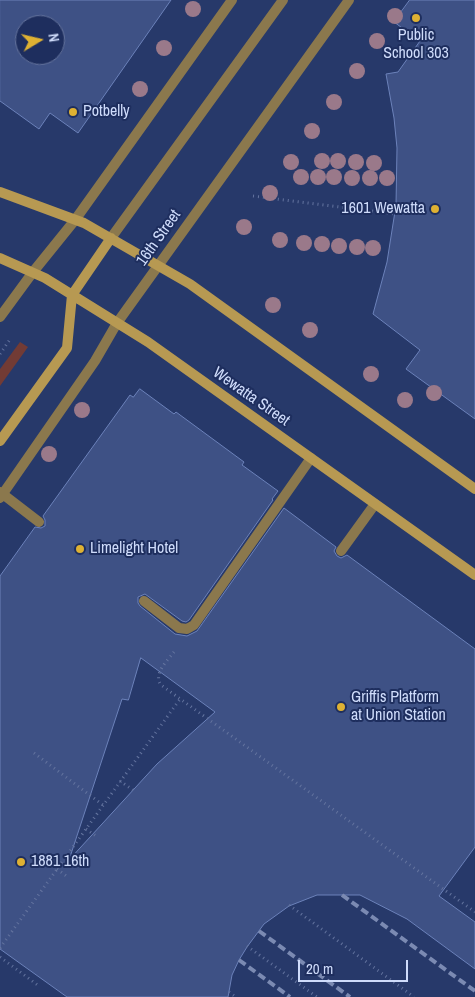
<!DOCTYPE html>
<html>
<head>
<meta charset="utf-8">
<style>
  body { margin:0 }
  #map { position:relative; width:475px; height:997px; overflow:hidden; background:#27396a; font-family:"Archivo Narrow",sans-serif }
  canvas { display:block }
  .north { position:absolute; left:15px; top:15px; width:50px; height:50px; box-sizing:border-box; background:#1e2e5e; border:1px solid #65749d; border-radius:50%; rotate:81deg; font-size:14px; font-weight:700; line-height:20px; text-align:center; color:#cfdcfb }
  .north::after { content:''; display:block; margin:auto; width:18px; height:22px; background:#deb133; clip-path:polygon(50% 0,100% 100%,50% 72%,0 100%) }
  .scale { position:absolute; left:298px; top:960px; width:110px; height:22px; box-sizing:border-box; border:2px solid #cfdcfb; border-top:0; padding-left:6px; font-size:15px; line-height:18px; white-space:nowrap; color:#cfdcfb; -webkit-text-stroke:4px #1e2e5e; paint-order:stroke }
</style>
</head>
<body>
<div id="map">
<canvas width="475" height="997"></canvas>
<div class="north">N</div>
<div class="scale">20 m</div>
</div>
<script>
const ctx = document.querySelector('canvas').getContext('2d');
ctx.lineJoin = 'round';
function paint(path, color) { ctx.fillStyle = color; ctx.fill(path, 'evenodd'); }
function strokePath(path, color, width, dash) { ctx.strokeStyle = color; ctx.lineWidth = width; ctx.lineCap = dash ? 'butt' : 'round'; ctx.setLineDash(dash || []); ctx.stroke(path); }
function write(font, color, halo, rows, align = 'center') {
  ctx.font = font + ' "Archivo Narrow",sans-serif'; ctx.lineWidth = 4; ctx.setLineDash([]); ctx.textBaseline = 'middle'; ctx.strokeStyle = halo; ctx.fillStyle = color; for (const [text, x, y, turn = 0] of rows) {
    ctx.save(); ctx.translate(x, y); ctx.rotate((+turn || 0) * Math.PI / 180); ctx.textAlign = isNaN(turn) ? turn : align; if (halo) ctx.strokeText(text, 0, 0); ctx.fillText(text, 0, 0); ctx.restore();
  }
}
paint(new Path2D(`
  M20,342L28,347L0,386V369Z`), '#723b35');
const building = new Path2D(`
  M0,0H171L78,133L50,113L39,129L0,101ZM25,25H55V55H25Z
  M410,0H475V419L406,369L420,350L373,314L387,262L396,205L397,148L394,118L386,74L398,72L420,41L394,22Z
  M140,389L174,414L176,412L244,462L242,465L278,491L272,499L273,500L189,620L186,622L182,621L145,594L138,597V603L140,606L175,634L187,636L197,631L284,508L336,547L334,551L337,556L341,558L347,555L475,649V847L439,896L475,922V969L407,919L360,895H317L289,906L264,924L247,947L239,960L232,975L228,997H67L0,949V576L35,527L41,528L45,526V520L43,516L130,395L133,397ZM141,658L215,712L157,764L69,860L122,699L128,700Z`);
paint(building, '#3e5185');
strokePath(building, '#6c82ba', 1);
strokePath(new Path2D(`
  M253,196L395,214
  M0,354L11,338
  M174,652C167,661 153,674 161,685L475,912
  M34,753L103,805
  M120,781L133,790
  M86,829L96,836
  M57,869L69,878
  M289,905L414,997
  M247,946L317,997
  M0,948L180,699
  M0,957L39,986
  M229,992L236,997`), '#64749f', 3, [1, 4]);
strokePath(new Path2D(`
  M0,317L33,272L75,220L232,0
  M0,492L39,522
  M0,498L95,361L117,323L349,0
  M341,551L375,504
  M144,601L179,628L187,629L194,625L311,458`), '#8b784d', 10);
strokePath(new Path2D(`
  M111,238L283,0`), '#8b784d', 10);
strokePath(new Path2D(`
  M0,192L84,223L190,284L475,489
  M0,258L45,278L148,342L475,575
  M0,441L67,348L72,295L111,238`), '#b79952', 10);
strokePath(new Path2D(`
  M342,895L475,991
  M259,931L350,997
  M239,960L290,997`), '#7b8ab2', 4, [8, 4]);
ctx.fillStyle = '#9a798a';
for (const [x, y] of [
  [193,9],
  [395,16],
  [377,41],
  [164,48],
  [357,71],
  [140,89],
  [334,102],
  [312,131],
  [322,161],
  [338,161],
  [291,162],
  [356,162],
  [374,163],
  [301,177],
  [318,177],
  [334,177],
  [352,178],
  [370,178],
  [387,178],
  [270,193],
  [244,227],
  [280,240],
  [304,243],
  [322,244],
  [339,246],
  [357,247],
  [373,248],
  [273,305],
  [310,330],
  [371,374],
  [434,393],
  [405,400],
  [82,410],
  [49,454]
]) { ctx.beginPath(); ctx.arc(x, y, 8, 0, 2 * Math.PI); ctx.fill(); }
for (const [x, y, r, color] of [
  [416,18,5,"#deb133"],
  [73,112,5,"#deb133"],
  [435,209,5,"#deb133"],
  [80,549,5,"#deb133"],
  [341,707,5,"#deb133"],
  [21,862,5,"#deb133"]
]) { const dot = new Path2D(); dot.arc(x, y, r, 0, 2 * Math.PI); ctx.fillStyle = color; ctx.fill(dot); strokePath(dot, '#1e2e5e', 2); }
write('16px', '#cfdcfb', '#1e2e5e', [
  ["Public",416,36,"center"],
  ["School 303",416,54,"center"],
  ["Potbelly",83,112],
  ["1601 Wewatta",425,209,"right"],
  ["Limelight Hotel",90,549],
  ["Griffis Platform",351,698],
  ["at Union Station",351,716],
  ["1881 16th",31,862]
], 'left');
write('16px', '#cfdcfb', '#1e2e5e', [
  ["16th Street",159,238,-55],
  ["Wewatta Street",251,397,35]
]);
</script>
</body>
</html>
